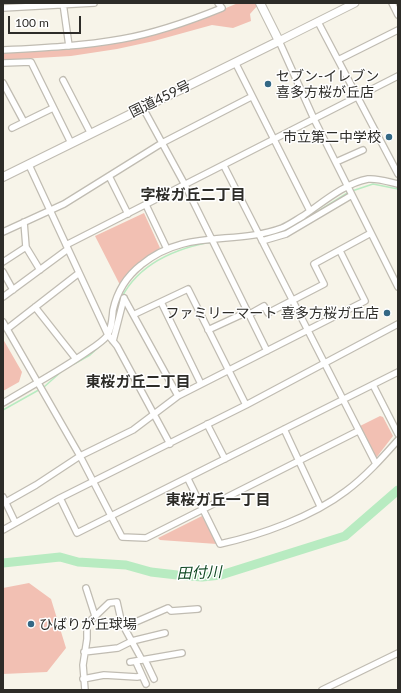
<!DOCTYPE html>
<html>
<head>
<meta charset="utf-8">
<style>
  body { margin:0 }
  #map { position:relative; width:401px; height:693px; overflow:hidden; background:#f7f4e9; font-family:Lato,sans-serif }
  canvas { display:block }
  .frame { position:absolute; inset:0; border:4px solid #2d2c28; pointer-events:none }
  .scale { position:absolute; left:8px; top:16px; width:73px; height:18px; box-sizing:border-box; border:2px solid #2d2c28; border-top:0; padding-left:5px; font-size:12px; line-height:14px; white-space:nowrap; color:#2d2c28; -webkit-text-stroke:3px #fff; paint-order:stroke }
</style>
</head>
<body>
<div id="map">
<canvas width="401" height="693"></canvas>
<div class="frame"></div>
<div class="scale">100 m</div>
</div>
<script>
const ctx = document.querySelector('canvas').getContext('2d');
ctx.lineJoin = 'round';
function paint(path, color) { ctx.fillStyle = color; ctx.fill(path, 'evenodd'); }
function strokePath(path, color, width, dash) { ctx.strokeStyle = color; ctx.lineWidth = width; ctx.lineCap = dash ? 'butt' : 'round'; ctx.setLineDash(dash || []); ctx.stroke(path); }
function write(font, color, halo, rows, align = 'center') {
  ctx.font = font + ' Lato,"Noto Sans JP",sans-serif'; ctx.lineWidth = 3; ctx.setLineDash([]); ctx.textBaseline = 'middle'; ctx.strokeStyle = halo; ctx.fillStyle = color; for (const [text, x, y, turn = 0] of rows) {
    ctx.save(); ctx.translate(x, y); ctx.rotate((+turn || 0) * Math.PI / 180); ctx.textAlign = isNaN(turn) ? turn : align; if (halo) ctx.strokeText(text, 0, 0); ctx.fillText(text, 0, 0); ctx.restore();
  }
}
paint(new Path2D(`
  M238,3H258V5L250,14L251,21L233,28L212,25L154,41L117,49L71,56L3,60V51L94,44L207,16Z
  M144,213L160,248C144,259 130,267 120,285L95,236Z
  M3,339L22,372L19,382L3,391Z
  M380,416L383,417L393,436L376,458L358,427Z
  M202,516L217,544L160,540L158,538Z
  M29,583L51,599L66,648L47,672L3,674V588Z`), '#f2c0b3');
strokePath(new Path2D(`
  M352,191L373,184L398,189
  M309,217L349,192
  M262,237L270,236
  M114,328C115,320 116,310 119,303C135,266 173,249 211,242
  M74,364L90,355L109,338
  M3,410L44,387L62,371`), '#b8ebc1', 1.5);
strokePath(new Path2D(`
  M3,563L60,557L78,562L126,565L151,572L177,575L202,577L221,575L345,536L398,490`), '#b8ebc1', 9);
const minor = new Path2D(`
  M63,3L69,46
  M392,3L398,15
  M3,8L94,3
  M318,22L398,174
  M279,41L314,119L398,287
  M3,50C43,48 83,46 122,39C156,33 190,21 222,8L218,3
  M338,60L398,30
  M235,62L310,211
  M3,63L31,62L71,143
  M63,80L91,134
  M3,83L24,122
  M143,108L185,185L267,351
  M12,128L53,108
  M336,162L363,150
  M29,165L108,335L117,346L170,444
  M224,166L376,464
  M109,176L128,214
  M146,205L167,249
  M24,222L26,247L40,270
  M3,232L64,204L162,143L251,97
  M262,241L286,234L352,195
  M66,245L398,76
  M3,262L26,247
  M3,272L13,290
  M3,297L68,249
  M124,298L178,396
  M161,302L201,384
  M35,307L76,359
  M135,314L188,289L246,405
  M248,315L264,306L268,313L324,284L314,264L371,233
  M3,322L80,456L122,537L146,538L358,431
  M7,329L79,273
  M208,330L247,312
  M113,341L124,298
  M373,385L398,434
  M3,403C31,386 61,370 88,351C94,347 102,342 107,336C112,328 112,320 113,310C117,292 127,276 141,265C186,228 233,246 282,228C289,225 296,220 303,216C322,203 345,183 368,179C378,178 389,182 398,184
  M207,424L225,459
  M284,429L320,506
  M188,479L220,544C261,535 312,517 346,491C365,477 382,458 398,440
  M3,497L15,522
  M60,498L77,533L398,372
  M6,502L36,485L80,456L133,430L178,396L365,301L340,251
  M3,530L60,498L246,405L398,324
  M86,588L95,616
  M124,627L142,660
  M84,652L118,648L132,641L165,633
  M145,660L154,679
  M130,662L182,653
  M136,662L146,684
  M83,679L104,675L137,677L142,676
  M85,690L83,665L87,639V624L109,603L117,602L121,620L124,627L168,608L171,611L198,609
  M322,690L398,653`);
const major = new Path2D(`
  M279,41L355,3`);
const highway = new Path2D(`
  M3,177L279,41L260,3`);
strokePath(minor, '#c0bcb2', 8);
strokePath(major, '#c0bcb2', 9);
strokePath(highway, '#c0bcb2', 10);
strokePath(minor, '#fff', 5.5);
strokePath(major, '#fff', 7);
strokePath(highway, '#fff', 8);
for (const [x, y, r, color] of [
  [268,84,4,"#346885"],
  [389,137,4,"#346885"],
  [387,313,4,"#346885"],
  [31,624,4,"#346885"]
]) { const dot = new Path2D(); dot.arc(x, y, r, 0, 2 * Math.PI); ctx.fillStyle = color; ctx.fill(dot); strokePath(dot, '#fff', 1.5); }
write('14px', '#2d2c28', '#fff', [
  ["セブン-イレブン",276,76],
  ["喜多方桜が丘店",276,92],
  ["市立第二中学校",381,137,"right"],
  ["ファミリーマート 喜多方桜ガ丘店",379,313,"right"],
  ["ひばりが丘球場",39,624]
], 'left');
write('14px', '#2d2c28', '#fff', [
  ["国道459号",160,99,-26]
]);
write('bold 15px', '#2d2c28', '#fff', [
  ["字桜ガ丘二丁目",193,195],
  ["東桜ガ丘二丁目",138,382],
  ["東桜ガ丘一丁目",218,500]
]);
write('italic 15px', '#0e4721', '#fff', [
  ["田付川",199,573,-2]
]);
</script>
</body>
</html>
